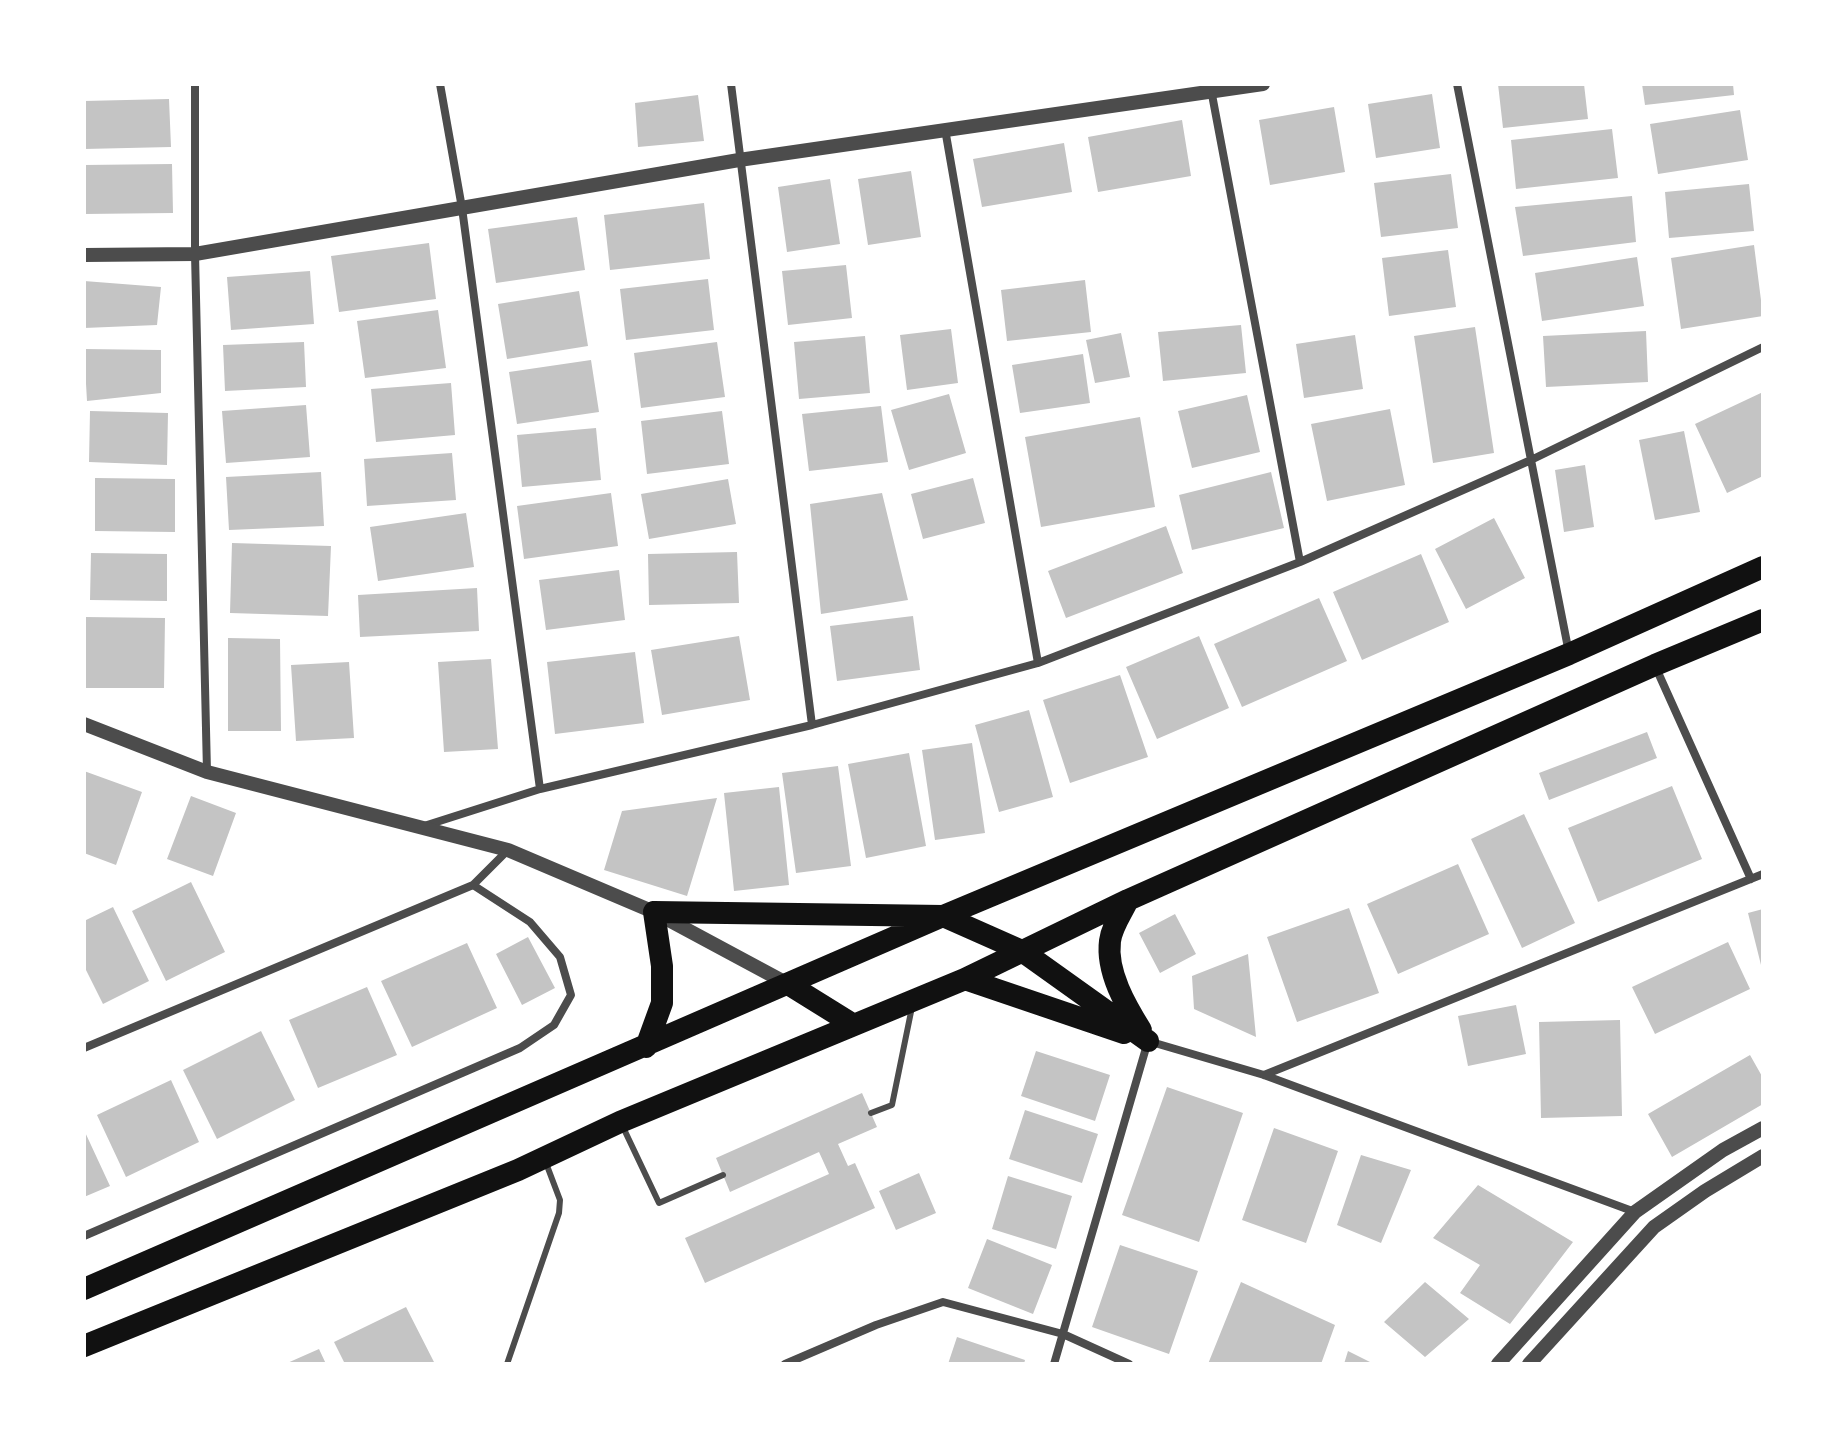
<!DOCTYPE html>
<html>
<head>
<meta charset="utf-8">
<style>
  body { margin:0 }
  #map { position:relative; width:1847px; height:1448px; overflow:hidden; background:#fff; font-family:"Space Grotesk",sans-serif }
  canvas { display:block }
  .frame { position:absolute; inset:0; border:86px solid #fff; pointer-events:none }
</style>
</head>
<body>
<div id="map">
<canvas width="1847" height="1448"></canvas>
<div class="frame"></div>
</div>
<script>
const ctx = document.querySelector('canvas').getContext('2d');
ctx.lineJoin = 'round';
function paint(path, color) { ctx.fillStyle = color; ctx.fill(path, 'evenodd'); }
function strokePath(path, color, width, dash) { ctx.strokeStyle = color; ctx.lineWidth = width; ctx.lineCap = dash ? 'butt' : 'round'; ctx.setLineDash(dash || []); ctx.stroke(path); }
paint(new Path2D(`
  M1498,84H1584L1588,119L1503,128Z
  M1642,84H1733L1734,95L1645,105Z
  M1432,94L1440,148L1376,158L1368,104Z
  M698,95L704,141L638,147L635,103Z
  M169,99L171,147L84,149V101Z
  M1334,107L1345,172L1270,185L1259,120Z
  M1740,110L1748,160L1658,174L1650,124Z
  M1182,120L1191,176L1098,192L1088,137Z
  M1612,129L1618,178L1516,189L1511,140Z
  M1064,143L1072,192L982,207L973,159Z
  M172,164L173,213L84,214V165Z
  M911,171L921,237L868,245L858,179Z
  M1451,174L1458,228L1381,237L1374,183Z
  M830,179L840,244L787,252L778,187Z
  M1749,184L1754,231L1669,238L1665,192Z
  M1632,196L1636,242L1523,256L1515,207Z
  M704,203L710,259L610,270L604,215Z
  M577,217L585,270L496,283L488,229Z
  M429,243L436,299L339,312L331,256Z
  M1754,245L1763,316L1681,329L1671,258Z
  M1448,250L1456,307L1389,316L1382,258Z
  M1637,257L1644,306L1542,321L1535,273Z
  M846,265L852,318L788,325L782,271Z
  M310,271L314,324L231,330L227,277Z
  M708,279L714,330L626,340L620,289Z
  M1085,280L1091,332L1007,341L1001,290Z
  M84,281L161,287L157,325L84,328Z
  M579,291L588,346L507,359L498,304Z
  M438,310L446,368L365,378L357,321Z
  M1241,325L1246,373L1163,381L1158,332Z
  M1475,327L1494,453L1433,463L1414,336Z
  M951,329L958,383L907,390L900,335Z
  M1646,331L1648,382L1546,387L1543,336Z
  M1121,333L1130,377L1095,383L1086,340Z
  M1355,335L1363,389L1304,398L1296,344Z
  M865,336L870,393L799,399L794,342Z
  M304,342L306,387L225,391L223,345Z
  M717,342L725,397L641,408L634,353Z
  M84,349L161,350V393L87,401Z
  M1083,354L1090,403L1020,413L1012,365Z
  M591,360L599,412L517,424L509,372Z
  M451,383L455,435L376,442L371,389Z
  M1763,392V476L1727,493L1695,424Z
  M949,394L966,453L909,470L891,410Z
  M1247,395L1260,452L1192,468L1178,411Z
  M306,405L310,457L226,463L222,411Z
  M881,406L888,462L809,471L802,414Z
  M1390,409L1405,485L1327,501L1311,424Z
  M90,411L168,413L167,465L89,462Z
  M722,411L729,464L647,474L641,421Z
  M1140,417L1155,507L1041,527L1025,437Z
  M596,428L601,480L522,487L517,435Z
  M1684,431L1700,512L1655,520L1639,440Z
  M452,453L456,500L367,506L364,459Z
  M1585,465L1594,527L1564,532L1555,470Z
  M321,472L324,526L229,530L226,477Z
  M1271,472L1284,528L1192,550L1179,495Z
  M95,478L175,479V532L95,531Z
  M973,478L985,523L923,539L911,494Z
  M728,479L736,524L649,539L641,494Z
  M611,493L618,546L524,559L517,506Z
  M882,493L908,600L821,614L810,504Z
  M466,513L474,567L378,581L370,527Z
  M1494,518L1525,578L1466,609L1435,549Z
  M1166,526L1183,573L1066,618L1048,571Z
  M232,543L331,546L328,616L230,613Z
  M737,552L739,603L649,605L648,554Z
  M91,553L167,554V601L90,600Z
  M1421,554L1449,622L1362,660L1333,592Z
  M619,570L625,620L546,630L539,580Z
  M477,588L479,631L360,637L358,595Z
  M1319,598L1347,661L1242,707L1214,644Z
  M913,616L920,670L837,681L830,626Z
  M84,617L165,618L164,688H84Z
  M739,636L750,700L662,715L651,650Z
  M1199,636L1229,708L1157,739L1126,667Z
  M228,638L280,639L281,731H228Z
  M635,652L644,723L555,734L547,662Z
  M491,659L498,749L444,752L438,662Z
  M349,662L354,738L296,741L291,665Z
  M1120,675L1148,757L1070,783L1043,700Z
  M1029,710L1053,797L999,812L975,725Z
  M1647,732L1657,758L1549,800L1539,773Z
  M972,743L985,833L935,840L922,750Z
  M909,753L926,846L866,858L848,764Z
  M838,766L851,866L796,873L782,773Z
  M84,771L142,792L116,865L84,853Z
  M1672,786L1702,859L1598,902L1568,828Z
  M779,787L789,885L734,891L724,793Z
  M191,796L236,813L213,876L167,859Z
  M717,798L687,896L604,870L622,811Z
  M1524,814L1575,923L1522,948L1471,839Z
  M1458,864L1489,934L1398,974L1367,904Z
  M191,882L225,952L166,981L132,911Z
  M113,907L149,981L103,1004L84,966V921Z
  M1349,908L1379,993L1297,1022L1267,937Z
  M1763,909V969H1762L1748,913Z
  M1175,914L1196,954L1160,973L1139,933Z
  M528,937L555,988L522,1005L496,954Z
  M1728,942L1750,989L1655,1034L1632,987Z
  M467,943L497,1008L412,1047L381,981Z
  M1248,954L1256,1037L1194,1009L1192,976Z
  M367,987L397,1055L318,1088L289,1020Z
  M1516,1005L1526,1054L1468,1066L1458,1016Z
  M1620,1020L1622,1116L1541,1118L1539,1022Z
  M261,1031L295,1100L217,1139L183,1070Z
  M1036,1051L1110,1075L1095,1121L1021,1096Z
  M1750,1055L1763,1078V1104L1672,1157L1648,1114Z
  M171,1080L199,1142L126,1177L97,1115Z
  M1167,1087L1243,1113L1199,1242L1122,1215Z
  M862,1093L877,1127L838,1144L848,1166L855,1163L875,1208L705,1283L685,1238L829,1174L819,1152L730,1192L716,1158Z
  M1025,1110L1098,1134L1082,1183L1009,1159Z
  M1274,1128L1338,1151L1306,1243L1242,1220Z
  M84,1130L110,1186L84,1197Z
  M1361,1155L1411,1170L1381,1243L1337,1225Z
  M919,1173L936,1213L896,1230L879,1191Z
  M1008,1176L1072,1196L1056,1249L992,1229Z
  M1478,1185L1573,1242L1510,1324L1460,1293L1480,1265L1433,1238Z
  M987,1239L1052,1265L1033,1314L968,1288Z
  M1120,1245L1198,1271L1169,1354L1092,1327Z
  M1241,1282L1335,1325L1321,1364H1208Z
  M1425,1282L1469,1319L1425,1357L1384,1322Z
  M406,1307L435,1364H345L334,1342Z
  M957,1337L1025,1360L1024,1364H948Z
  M319,1349L326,1364H285Z
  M1348,1351L1374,1364H1344Z`), '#c4c4c4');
strokePath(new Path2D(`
  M871,1113L892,1105L912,1007
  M622,1125L659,1203L723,1175
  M507,1364L559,1213L560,1200L546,1163`), '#4c4c4c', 6);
strokePath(new Path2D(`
  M195,84V254L207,772
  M440,84L462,208L540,789
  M731,84L812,725
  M1210,84L1300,562
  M1457,84L1569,653
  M945,129L1038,663
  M1656,668L1751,879
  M424,826L540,789L812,725L1038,663L1300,562L1531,460L1763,347
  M84,1048L473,885L508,850
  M1264,1075L1763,874
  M84,1236L520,1048L554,1025L571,995L560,957L530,922L473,885
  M785,1364L876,1325L943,1302L1063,1334L1129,1364
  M1054,1364L1148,1041L1264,1075L1635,1212`), '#4c4c4c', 8);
strokePath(new Path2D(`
  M84,255L195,254L739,160L1263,84
  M84,724L207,772L508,850L654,912L788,984
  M1498,1364L1635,1212L1723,1150L1763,1128
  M1529,1364L1654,1227L1705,1191L1763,1156`), '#4c4c4c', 14);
strokePath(new Path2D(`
  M1128,900C1122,913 1112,926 1110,941C1106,972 1126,1006 1141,1030
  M965,979L1124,1033
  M788,984L854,1025
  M646,1047L662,1003V966L654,912L943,916L1022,951L1148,1041
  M84,1289L943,916L1569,654L1763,567
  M84,1346L518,1170L620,1122L965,979L1128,900L1655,665L1763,620`), '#111', 22);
</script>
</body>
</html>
